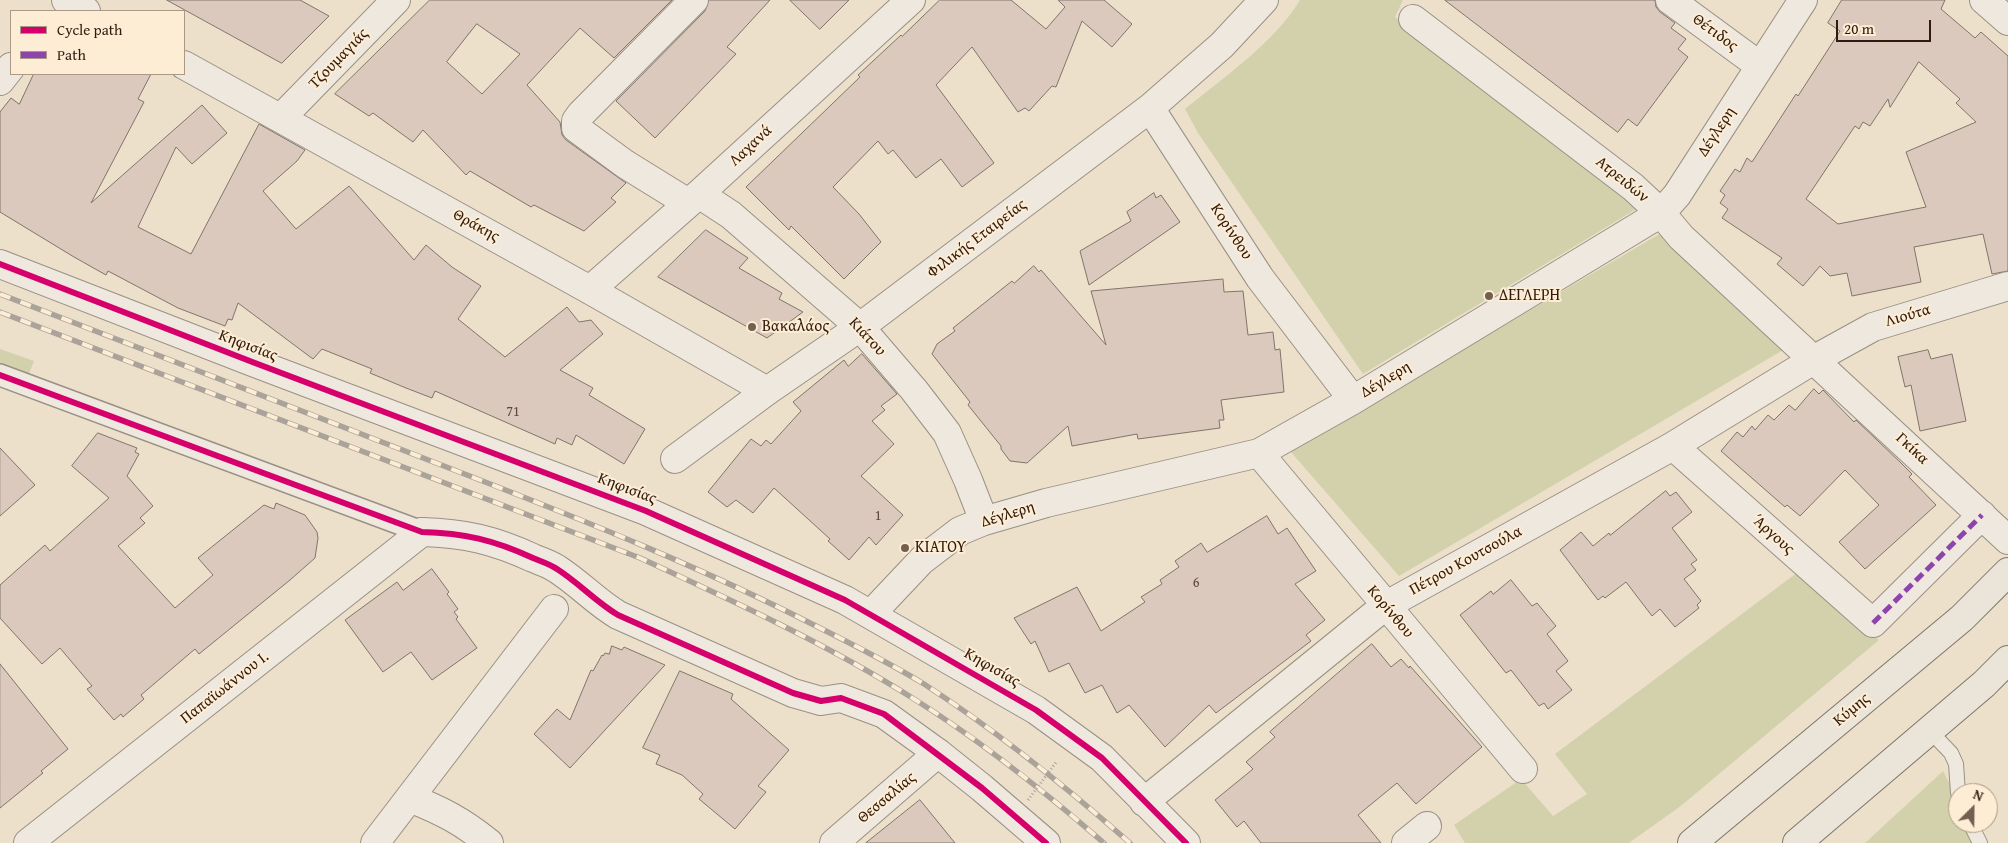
<!DOCTYPE html>
<html>
<head>
<meta charset="utf-8">
<style>
  body { margin:0 }
  #map { position:relative; width:2008px; height:843px; overflow:hidden; background:#ece0cb; font-family:"Gentium Book Plus",serif }
  canvas { display:block }
  .legend { position:absolute; left:10px; top:10px; width:175px; height:65px; box-sizing:border-box; background:#fcedd4; border:1px solid #ab9985; margin:0; padding:6px 9px; list-style:none; font-size:15px; color:#321a0e }
  .legend li { display:flex; align-items:center; gap:10px; height:25px }
  .legend b { width:25px; border:1px solid #ab9985 }
  .north { position:absolute; left:1948px; top:783px; width:50px; height:50px; box-sizing:border-box; background:#fcedd4; border:1px solid #ab9985; border-radius:50%; rotate:23deg; font-size:14px; font-weight:700; line-height:20px; text-align:center; color:#321a0e }
  .north::after { content:''; display:block; margin:auto; width:18px; height:22px; background:#735f50; clip-path:polygon(50% 0,100% 100%,50% 72%,0 100%) }
  .scale { position:absolute; left:1836px; top:20px; width:95px; height:22px; box-sizing:border-box; border:2px solid #321a0e; border-top:0; padding-left:6px; font-size:15px; line-height:18px; white-space:nowrap; color:#321a0e; -webkit-text-stroke:4px #fcedd4; paint-order:stroke }
</style>
</head>
<body>
<div id="map">
<canvas width="2008" height="843"></canvas>
<ul class="legend">
<li><b style="height:6px;background:#d6006c"></b>Cycle path</li>
<li><b style="height:6px;background:#8e44ad"></b>Path</li>
</ul>
<div class="north">N</div>
<div class="scale">20 m</div>
</div>
<script>
const ctx = document.querySelector('canvas').getContext('2d');
ctx.lineJoin = 'round';
function paint(path, color) { ctx.fillStyle = color; ctx.fill(path, 'evenodd'); }
function strokePath(path, color, width, dash) { ctx.strokeStyle = color; ctx.lineWidth = width; ctx.lineCap = dash ? 'butt' : 'round'; ctx.setLineDash(dash || []); ctx.stroke(path); }
function write(font, color, halo, rows, align = 'center') {
  ctx.font = font + ' "Gentium Book Plus",serif'; ctx.lineWidth = 4; ctx.setLineDash([]); ctx.textBaseline = 'middle'; ctx.strokeStyle = halo; ctx.fillStyle = color; for (const [text, x, y, turn = 0] of rows) {
    ctx.save(); ctx.translate(x, y); ctx.rotate((+turn || 0) * Math.PI / 180); ctx.textAlign = isNaN(turn) ? turn : align; if (halo) ctx.strokeText(text, 0, 0); ctx.fillText(text, 0, 0); ctx.restore();
  }
}
paint(new Path2D(`
  M1300,0H1403L1395,17L1477,79L1638,208L1363,374L1198,133L1185,109C1223,78 1275,42 1300,0Z
  M1668,229L1795,343L1399,576L1290,451Z
  M0,349L34,361L25,384L0,375Z
  M1798,572L1879,640L1682,805L1629,843H1465L1454,825L1521,779L1553,816L1587,794L1555,754Z
  M1943,771L1958,800V823H1969L1979,843H1865Z`), '#d2d1ac');
const building = new Path2D(`
  M167,0H300L329,16L282,63Z
  M430,0H672L614,58L580,28L527,85L560,122L562,135L566,140L626,183L611,198L616,202L584,231L534,205L531,207L470,171L466,175L423,130L413,142L373,113L369,116L335,94ZM477,24L520,54L482,94L447,62Z
  M709,0H770L727,47L736,54L655,138L616,101L705,11Z
  M790,0H849L820,29Z
  M940,0H1011L1046,29L1065,7L1058,0H1104L1132,24L1112,47L1082,21L1056,87L1052,86L1029,111L1025,108L1018,112L972,47L936,85L994,163L962,187L941,159L916,178L893,150L888,154L878,141L833,187L859,214L881,242L844,279L791,226L789,230L746,187L860,77L858,75L901,35L902,36Z
  M1445,0H1655L1656,7L1660,12L1675,23L1671,28L1686,39L1678,49L1688,57L1637,126L1628,119L1618,132Z
  M1842,0H1945L1941,9L1975,38L1981,32L2008,56V271L1992,274L1983,234L1914,247L1921,282L1852,296L1847,273L1830,276L1820,266L1803,286L1777,264L1782,258L1722,218L1728,209L1720,203L1725,195L1720,191L1735,169L1740,172L1747,158L1752,162L1796,94L1798,96L1840,31L1828,23ZM1919,62L1960,99L1956,103L1976,122L1906,152L1926,207L1838,224L1806,199L1855,126L1859,129L1863,122L1870,126L1888,99L1890,107Z
  M34,74H151L138,99L144,102L91,203L202,105L227,133L192,164L176,147L138,227L191,254L259,124L305,150L297,161L263,191L296,229L349,186L414,260L426,245L452,267L481,286L458,319L505,357L567,307L579,322L591,320L603,334L560,370L593,388L589,395L645,429L624,464L576,435L572,445L557,438L555,444L435,391L432,398L406,388L370,373L372,369L322,349L313,359L238,303L232,320L228,319L225,326L178,308L108,271L106,275L74,257L0,212V112L11,98L19,104Z
  M1154,193L1156,198L1161,195L1180,222L1089,285L1080,251L1131,221L1127,212Z
  M706,230L748,258L739,268L782,293L779,299L803,312L767,338L658,277Z
  M1034,266L1039,272L1041,270L1106,345L1091,291L1223,279L1224,292L1243,291L1248,335L1273,332L1275,350L1280,349L1284,392L1221,400L1224,420H1219L1220,428L1138,439L1137,434L1072,446L1068,426L1027,463L1010,461L1001,449V446L968,405L970,402L932,354L937,344L955,331L953,328L1012,281L1014,283Z
  M1928,350L1931,359L1952,354L1966,421L1920,431L1911,385L1905,387L1898,357Z
  M862,354L897,394L881,406L885,410L872,421L894,444L861,476L903,515L876,545L869,537L849,560L828,541L830,539L774,488L753,513L736,500L727,507L708,492L751,439L761,446L766,440L771,444L801,411L793,402L844,360L848,366Z
  M1814,389L1819,394L1823,390L1854,422L1856,420L1900,462L1912,474L1909,477L1936,505L1865,569L1839,542L1879,505L1845,470L1800,516L1787,505L1785,507L1721,451L1737,432L1743,437L1752,426L1755,430L1768,415L1774,420L1789,405L1795,410Z
  M98,433L137,448L135,452L139,454L127,476L153,506L140,518L145,523L118,546L175,608L213,575L198,558L264,505L274,509L276,503L305,515L317,532L318,538L315,558L290,580L199,654L195,649L141,695L144,699L123,717L121,714L114,720L87,689L92,686L60,648L42,664L0,618V585L45,545L50,551L109,498L72,466Z
  M0,448L35,485L0,516Z
  M1666,491L1670,496L1676,492L1692,512L1672,528L1697,560L1691,564L1696,570L1684,579L1701,601L1697,605L1699,608L1675,627L1660,609L1652,616L1626,582L1605,598L1603,596L1598,600L1560,550L1581,532L1593,546L1609,533L1610,535Z
  M1267,516L1278,534L1287,528L1316,571L1295,584L1325,620L1306,635L1311,641L1216,713L1209,705L1165,747L1129,705L1117,713L1102,685L1085,693L1069,663L1049,672L1035,641L1031,644L1014,618L1077,587L1101,631L1145,602L1141,597L1162,584L1160,580L1179,567L1175,561L1201,543L1207,552Z
  M432,569L449,592L447,594L458,609L454,612L458,617L456,619L477,648L432,680L411,652L383,672L345,620L397,582L403,590Z
  M1511,580L1532,606L1537,603L1556,626L1547,634L1568,661L1556,671L1572,690L1548,709L1544,703L1539,706L1511,670L1506,673L1460,615L1491,591L1493,594Z
  M1372,644L1391,667L1401,659L1409,668L1410,666L1482,747L1416,804L1397,783L1358,815L1381,843H1261L1244,821L1237,827L1215,800L1253,769L1246,762L1275,737L1270,732Z
  M612,646L622,650L624,647L665,665L570,768L534,734L557,709L570,720L591,670L593,671L602,655L603,656L605,653L609,654Z
  M0,664L68,749L41,771L43,773L0,808Z
  M680,671L733,694L731,699L789,750L758,786L766,792L735,829L699,799L703,794L682,775L656,764L660,755L643,748Z
  M920,800L955,843H866Z`);
paint(building, '#dac9bc');
strokePath(building, '#7f756a', 1);
const service = new Path2D(`
  M1930,731L1951,753L1956,764L1958,793
  M1970,823L1980,843`);
const pedestrian = new Path2D(`
  M0,375L422,532`);
const minor = new Path2D(`
  M66,0L86,11
  M1670,0L1760,66
  M1984,0L2008,21
  M1413,19L1633,187L1661,213L1681,237L2008,540
  M184,65L590,290L767,391
  M0,81L11,67
  M1150,108L1260,278L1353,400
  M281,118L396,0
  M699,194L731,215L860,327L914,390L947,433L968,480L984,521
  M688,203L625,164L576,128V121L581,114L694,0
  M0,264L255,363L646,511L845,600L1036,710L1102,758L1186,843
  M590,290L699,194L911,0
  M1673,446L1873,623L1982,515
  M1259,453L1523,769
  M675,459L767,391L860,327L1150,108L1222,45L1264,0
  M422,532C464,533 494,540 533,558C540,561 550,564 557,569C579,583 596,602 618,615L793,693L821,701L841,698L884,714L938,753
  M871,614L922,560L960,531L984,521L1046,503L1259,453L1353,400L1661,213L1677,195L1803,0
  M410,798C442,811 462,821 489,843
  M1144,802L1385,606L1673,446L1815,359L1873,327L2008,286
  M375,843L554,609
  M1406,843L1427,826`);
const tertiary = new Path2D(`
  M28,843L422,532
  M834,843L938,753L982,788L1046,843`);
const primary = new Path2D(`
  M1692,843L1962,618L2008,572
  M1797,843L1984,684L2008,660`);
strokePath(service, '#9a9083', 16);
strokePath(pedestrian, '#9a9083', 24);
strokePath(minor, '#9a9083', 30);
strokePath(tertiary, '#9a9083', 30);
strokePath(primary, '#7f756a', 30);
strokePath(service, '#efe8de', 14);
strokePath(pedestrian, '#efe8de', 21);
strokePath(minor, '#efe8de', 28);
strokePath(tertiary, '#efe8de', 28);
strokePath(primary, '#ebe4d9', 28);
const rail = new Path2D(`
  M0,294C160,356 320,418 480,480C593,524 704,569 812,624C850,643 888,662 924,684C997,731 1065,786 1130,843
  M0,312L640,558C733,601 827,644 914,699C981,741 1044,791 1104,843`);
strokePath(rail, '#aba39a', 5.5);
strokePath(rail, '#fcedd4', 4, [11]);
strokePath(new Path2D(`
  M1028,800L1057,761`), '#aba39a', 3, [1, 2.5]);
strokePath(new Path2D(`
  M1873,623L1982,515`), '#8e44ad', 5, [10, 5]);
strokePath(new Path2D(`
  M0,264L255,363L646,511L845,600L1036,710L1102,758L1186,843
  M0,375L422,532C464,533 494,540 533,558C540,561 550,564 557,569C579,583 596,602 618,615L793,693L821,701L841,698L884,714L982,788L1046,843`), '#d6006c', 6);
for (const [x, y, r, color] of [
  [1489,296,5,"#735f50"],
  [752,327,5,"#735f50"],
  [905,548,5,"#735f50"]
]) { const dot = new Path2D(); dot.arc(x, y, r, 0, 2 * Math.PI); ctx.fillStyle = color; ctx.fill(dot); strokePath(dot, '#fcedd4', 2); }
write('14px', '#5c463a', null, [
  ["71",513,412],
  ["1",878,516],
  ["6",1196,583]
]);
write('16px', '#321a0e', '#fcedd4', [
  ["Θέτιδος",1715,33,36],
  ["Τζουμαγιάς",339,59,-46],
  ["Δέγλερη",1717,132,-57],
  ["Λαχανά",751,146,-43],
  ["Ατρειδών",1622,180,39],
  ["Θράκης",476,226,29],
  ["Κορίνθου",1231,232,57],
  ["Φιλικής Εταιρείας",977,239,-37],
  ["Λιούτα",1908,316,-16],
  ["Κιάτου",867,337,47],
  ["Κηφισίας",248,346,21],
  ["Δέγλερη",1386,380,-31],
  ["Γκίκα",1912,449,43],
  ["Κηφισίας",627,489,21],
  ["Δέγλερη",1008,515,-17],
  ["Άργους",1773,535,42],
  ["Πέτρου Κουτσούλα",1466,561,-29],
  ["Κορίνθου",1390,612,50],
  ["Κηφισίας",992,668,30],
  ["Παπαϊωάννου Ι.",225,688,-38],
  ["Κύμης",1852,710,-40],
  ["Θεσσαλίας",887,798,-40]
]);
write('16px', '#321a0e', '#fcedd4', [
  ["ΔΕΓΛΕΡΗ",1499,296],
  ["Βακαλάος",762,327],
  ["ΚΙΑΤΟΥ",915,548]
], 'left');
</script>
</body>
</html>
